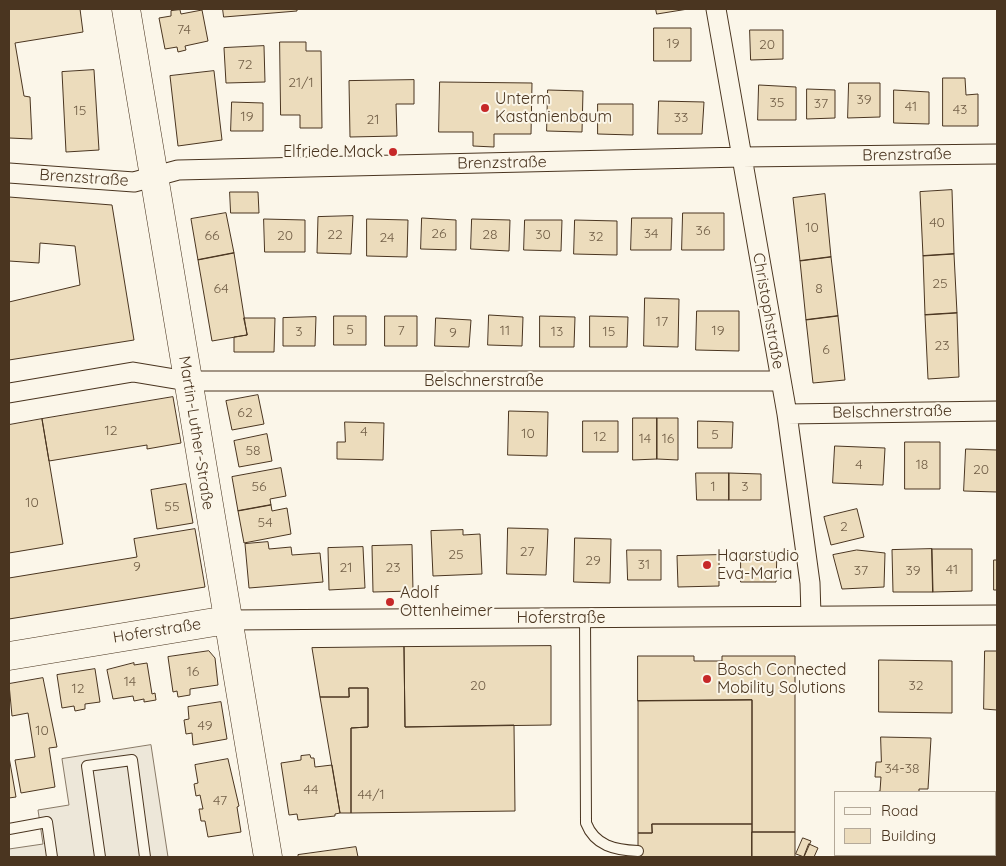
<!DOCTYPE html>
<html>
<head>
<meta charset="utf-8">
<style>
  body { margin:0 }
  #map { position:relative; width:1006px; height:866px; overflow:hidden; background:#fbf6e9; font-family:Quicksand,sans-serif }
  canvas { display:block }
  .frame { position:absolute; inset:0; border:10px solid #4a3520; pointer-events:none }
  .legend { position:absolute; left:834px; top:791px; width:162px; height:65px; box-sizing:border-box; background:#fbf6e9; border:1px solid #b4a999; margin:0; padding:6px 9px; list-style:none; font-size:15px; color:#4a3520 }
  .legend li { display:flex; align-items:center; gap:10px; height:25px }
  .legend b { width:25px; border:1px solid #b4a999 }
</style>
</head>
<body>
<div id="map">
<canvas width="1006" height="866"></canvas>
<div class="frame"></div>
<ul class="legend">
<li><b style="height:6px;background:#fbf6e9"></b>Road</li>
<li><b style="height:14px;background:#ecdcbc"></b>Building</li>
</ul>
</div>
<script>
const ctx = document.querySelector('canvas').getContext('2d');
ctx.lineJoin = 'round';
function paint(path, color) { ctx.fillStyle = color; ctx.fill(path, 'evenodd'); }
function strokePath(path, color, width, dash) { ctx.strokeStyle = color; ctx.lineWidth = width; ctx.lineCap = dash ? 'butt' : 'round'; ctx.setLineDash(dash || []); ctx.stroke(path); }
function write(font, color, halo, rows, align = 'center') {
  ctx.font = font + ' Quicksand,sans-serif'; ctx.lineWidth = 4; ctx.setLineDash([]); ctx.textBaseline = 'middle'; ctx.strokeStyle = halo; ctx.fillStyle = color; for (const [text, x, y, turn = 0] of rows) {
    ctx.save(); ctx.translate(x, y); ctx.rotate((+turn || 0) * Math.PI / 180); ctx.textAlign = isNaN(turn) ? turn : align; if (halo) ctx.strokeText(text, 0, 0); ctx.fillText(text, 0, 0); ctx.restore();
  }
}
const parking = new Path2D(`
  M151,745L168,857H9V849L43,844L38,810L69,805L62,759Z`);
paint(parking, '#ede7d9');
strokePath(parking, '#887966', 1);
const building = new Path2D(`
  M9,9H80L83,32L15,43L24,96L30,97L32,139L9,138Z
  M223,9H297V11L224,17Z
  M656,9H688L657,14Z
  M180,10L181,14L202,10L208,41L185,46L186,50L178,52L177,47L165,49L159,18L171,16V11Z
  M654,28H691V61H654Z
  M750,30H783V59L751,60Z
  M280,42H306V51H321L322,128H300V115H281Z
  M264,46L265,82L226,83L224,48Z
  M94,70L99,150L66,152L62,72Z
  M214,71L222,140L178,146L170,76Z
  M943,78H965L966,95L978,94V126H943Z
  M414,80V104H396L397,136L350,137L349,81Z
  M440,82L532,83L531,134H494V147L473,146V132H439Z
  M849,83H880V117L848,118Z
  M759,85L796,87V120H758Z
  M807,89L835,90V118L807,119Z
  M548,90L583,91L582,132L547,131Z
  M894,90L929,92V124L894,123Z
  M659,101L704,102L702,134H658Z
  M232,102L263,103V131H231Z
  M598,104H633V135L598,134Z
  M952,190L954,254L923,256L920,192Z
  M230,192H258L259,213H231Z
  M825,194L831,257L800,261L793,198Z
  M9,197L112,205L134,340L9,360V302L80,285L75,246L40,243L39,263L9,261Z
  M226,213L234,253L198,260L191,219Z
  M683,213H724V250H682Z
  M353,216L351,254L317,253L318,217Z
  M422,218L456,220V250L421,249Z
  M632,218H672L671,250H631Z
  M264,219L305,220V252H265Z
  M367,219L408,220L407,257L367,256Z
  M472,219L510,220L509,251L471,249Z
  M525,220H562L561,251L524,250Z
  M575,220L617,221V255L574,254Z
  M234,253L247,335L212,341L198,260Z
  M954,254L957,313L925,315L923,256Z
  M831,257L838,316L806,320L800,261Z
  M645,298L679,299L678,347L644,346Z
  M697,311H739V351L696,350Z
  M957,313L959,377L928,379L925,315Z
  M489,315L523,317L522,346L488,345Z
  M334,316H366V345H334Z
  M385,316H417V346H385Z
  M540,316L575,317L574,347H540Z
  M590,316L628,317L627,347H590Z
  M838,316L845,380L813,383L806,320Z
  M316,317L315,346H283V318Z
  M244,318H275L274,352H234V337L247,335Z
  M436,318L471,320L469,347L435,346Z
  M258,395L264,424L232,430L226,401Z
  M173,397L181,443L147,449V445L49,461L42,419Z
  M509,411L548,412L547,456L508,455Z
  M633,418H657V459L633,460Z
  M657,418H678V460L657,459Z
  M42,419L63,544L9,553V425Z
  M583,421H618V452H583Z
  M698,421L733,422L732,448H698Z
  M345,422L384,423L383,460L337,459V442H345Z
  M267,434L272,461L239,467L234,441Z
  M905,442H940V489H905Z
  M835,446L885,448L883,485L833,483Z
  M966,449L997,450V492L964,491Z
  M281,468L286,496L270,499L271,505L238,511L232,477Z
  M696,473H729V500H697Z
  M729,473L761,474V500H729Z
  M186,484L193,523L157,529L151,490Z
  M271,505L272,511L287,508L291,534L244,543L238,511Z
  M857,509L864,537L831,545L824,517Z
  M508,528L548,529L546,575L507,574Z
  M195,529L205,587L9,619V578L137,557L134,539Z
  M463,530V535L480,534L482,574L433,576L431,531Z
  M575,538L611,539L610,583L574,582Z
  M268,542L269,549L291,547L292,555L320,553L323,582L249,588L245,544Z
  M412,545L413,591L373,592L372,546Z
  M363,547L365,588L329,590L328,548Z
  M932,549H972V591L933,592Z
  M932,549L933,592H893L892,550Z
  M627,550H661V580H628Z
  M857,550L885,553L884,587L842,589L833,555Z
  M741,552H777L776,582H741Z
  M719,555V586L678,587L677,556Z
  M994,560H997V590H994Z
  M551,646V725L405,727L404,647Z
  M404,647L405,727L514,725L515,811L351,813V728L368,727V688H349V697H320L312,648Z
  M209,651L215,658L218,685L190,689V695L178,697L177,691L173,692L168,657Z
  M985,651H997V710L984,709Z
  M638,656H694V661H722V656H795V832H752V700L638,701Z
  M879,660L952,661V713L879,712Z
  M134,663V665L147,663L152,694L155,693L156,700L144,702V699L134,701L133,696L113,699L107,670Z
  M95,669L100,702L85,704V709L75,711L74,706L62,708L57,675Z
  M43,678L57,747L49,748L55,787L21,793L15,760L35,757L28,713L12,716L9,684Z
  M349,688H368V727L351,728V813H340L320,697H349Z
  M752,700V824H652V833H638V701Z
  M221,702L227,739L193,745L192,733L186,734L184,720L189,719L188,707Z
  M881,737L931,738L928,789H919V792H876L880,791L881,777H875L876,762H881Z
  M310,755L311,758H314L315,767L332,765L340,813L335,814V816L298,820L297,814L289,815L281,763L301,760V756Z
  M9,757L16,797L9,798Z
  M228,759L239,806L237,807L241,832L208,837L205,821H201L199,809H203L200,795L196,796L194,784L198,783L195,765Z
  M652,824H752V857H638V833H652Z
  M752,832H795V857H752Z
  M803,838L811,841L804,857L796,854Z
  M809,844L818,848L814,857H804Z
  M356,847L358,857H298V855Z
  M874,855H924V857H874Z`);
paint(building, '#ecdcbc');
strokePath(building, '#4a3520', 1);
const lane = new Path2D(`
  M585,618L586,823C595,846 615,850 638,851
  M9,829L47,822L52,857
  M100,857L87,766L132,760L145,857`);
const street = new Path2D(`
  M716,9L787,414L810,583L811,615
  M9,173L134,182L178,170L742,157L997,154
  M9,393L133,372L187,381H780
  M787,414L997,411
  M227,620L997,615`);
const secondary = new Path2D(`
  M126,9L268,857
  M9,656L227,620`);
strokePath(lane, '#4a3520', 12);
strokePath(street, '#4a3520', 21);
strokePath(secondary, '#4a3520', 29);
strokePath(lane, '#fbf6e9', 10);
strokePath(street, '#fbf6e9', 19);
strokePath(secondary, '#fbf6e9', 28);
for (const [x, y, r, color] of [
  [485,108,5,"#c62828"],
  [393,152,5,"#c62828"],
  [707,565,5,"#c62828"],
  [390,602,5,"#c62828"],
  [707,679,5,"#c62828"]
]) { const dot = new Path2D(); dot.arc(x, y, r, 0, 2 * Math.PI); ctx.fillStyle = color; ctx.fill(dot); strokePath(dot, '#fbf6e9', 2); }
write('14px', '#725f47', null, [
  ["74",184,30],
  ["19",673,44],
  ["20",767,45],
  ["72",245,65],
  ["21/1",301,83],
  ["39",864,100],
  ["35",777,103],
  ["37",821,104],
  ["41",911,107],
  ["43",960,110],
  ["15",80,111],
  ["19",247,117],
  ["33",681,118],
  ["21",373,120],
  ["40",937,223],
  ["10",812,228],
  ["36",703,231],
  ["26",439,234],
  ["34",651,234],
  ["22",335,235],
  ["28",490,235],
  ["30",543,235],
  ["66",212,236],
  ["20",285,236],
  ["32",596,237],
  ["24",387,238],
  ["25",940,284],
  ["64",221,289],
  ["8",819,289],
  ["17",662,322],
  ["5",350,330],
  ["7",401,331],
  ["11",505,331],
  ["19",718,331],
  ["3",299,332],
  ["13",557,332],
  ["15",609,332],
  ["9",453,333],
  ["23",942,346],
  ["6",826,350],
  ["62",245,413],
  ["12",111,431],
  ["4",364,432],
  ["10",528,434],
  ["5",715,435],
  ["12",600,437],
  ["14",645,439],
  ["16",668,439],
  ["58",253,451],
  ["4",859,465],
  ["18",922,465],
  ["20",981,470],
  ["56",259,487],
  ["1",713,487],
  ["3",745,487],
  ["10",32,503],
  ["55",172,507],
  ["54",265,523],
  ["2",844,527],
  ["27",527,552],
  ["25",456,555],
  ["29",593,561],
  ["31",644,565],
  ["9",137,567],
  ["21",346,568],
  ["23",393,568],
  ["41",952,570],
  ["37",861,571],
  ["39",913,571],
  ["16",193,672],
  ["14",130,682],
  ["20",478,686],
  ["32",916,686],
  ["12",78,689],
  ["49",205,726],
  ["10",42,731],
  ["34-38",902,769],
  ["44",311,790],
  ["44/1",371,795],
  ["47",220,801]
]);
write('16px', '#4a3520', '#fbf6e9', [
  ["Unterm",495,99],
  ["Kastanienbaum",495,117],
  ["Elfriede Mack",383,152,"right"],
  ["Haarstudio",717,556],
  ["Eva-Maria",717,574],
  ["Adolf",400,593],
  ["Ottenheimer",400,611],
  ["Bosch Connected",717,670],
  ["Mobility Solutions",717,688]
], 'left');
write('16px', '#4a3520', '#fbf6e9', [
  ["Brenzstraße",907,155,-1],
  ["Brenzstraße",502,163,-1],
  ["Brenzstraße",84,178,4],
  ["Christophstraße",768,311,80],
  ["Belschnerstraße",484,381],
  ["Belschnerstraße",892,412,-1],
  ["Martin-Luther-Straße",196,433,81],
  ["Hoferstraße",561,618],
  ["Hoferstraße",157,631,-9]
]);
</script>
</body>
</html>
